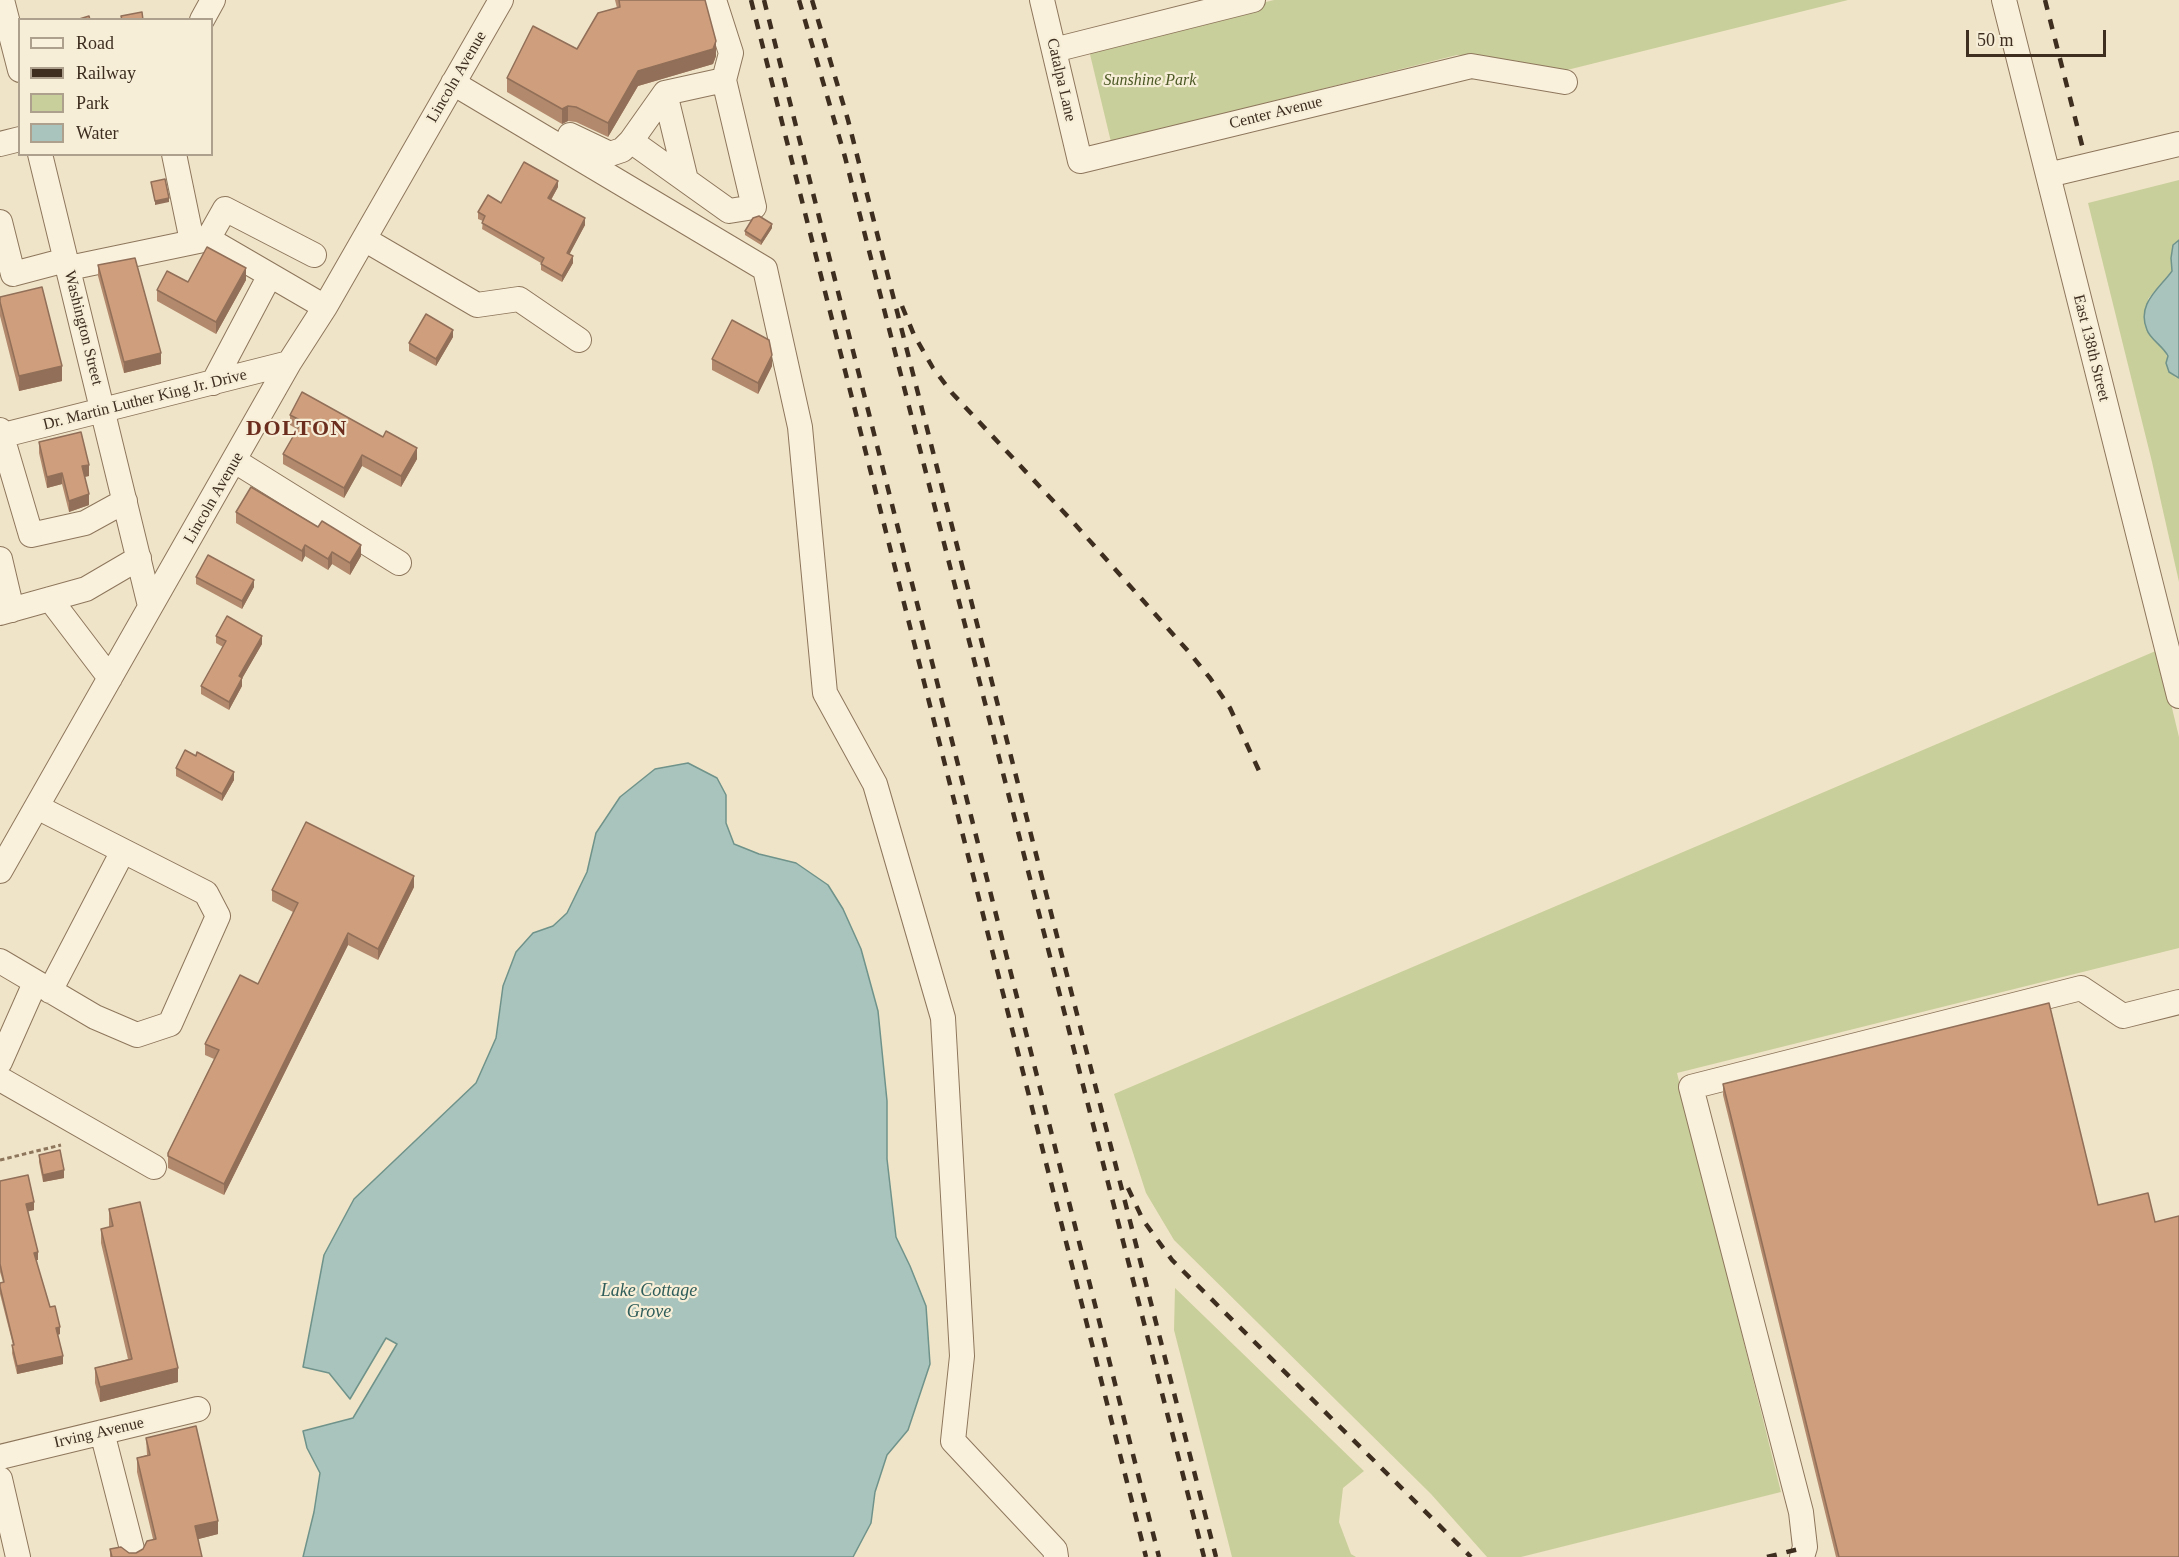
<!DOCTYPE html>
<html>
<head>
<meta charset="utf-8">
<style>
  body { margin:0 }
  #map { position:relative; width:2179px; height:1557px; overflow:hidden; background:#f0e4c8; font-family:Georgia,serif }
  canvas { display:block }
  .legend { position:absolute; left:18px; top:18px; width:195px; height:138px; box-sizing:border-box; background:#f7eed8; border:2px solid #ada18e; margin:0; padding:8px 10px; list-style:none; font-size:18px; color:#3d2e20 }
  .legend li { display:flex; align-items:center; gap:12px; height:30px }
  .legend b { width:30px; border:2px solid #ada18e }
  .scale { position:absolute; left:1966px; top:30px; width:140px; height:27px; box-sizing:border-box; border:3px solid #3d2e20; border-top:0; padding-left:8px; font-size:18px; line-height:21px; white-space:nowrap; color:#3d2e20; -webkit-text-stroke:4px #f7eed8; paint-order:stroke }
</style>
</head>
<body>
<div id="map">
<canvas width="2179" height="1557"></canvas>
<ul class="legend">
<li><b style="height:8px;background:#faf1dc"></b>Road</li>
<li><b style="height:8px;background:#3d2e20"></b>Railway</li>
<li><b style="height:16px;background:#c9cf9b"></b>Park</li>
<li><b style="height:16px;background:#a9c4bc"></b>Water</li>
</ul>
<div class="scale">50 m</div>
</div>
<script>
const ctx = document.querySelector('canvas').getContext('2d');
ctx.lineJoin = 'round';
function paint(path, color) { ctx.fillStyle = color; ctx.fill(path, 'evenodd'); }
function strokePath(path, color, width, dash) { ctx.strokeStyle = color; ctx.lineWidth = width; ctx.lineCap = dash ? 'butt' : 'round'; ctx.setLineDash(dash || []); ctx.stroke(path); }
function write(font, color, halo, rows, align = 'center') {
  ctx.font = font + ' Georgia,serif'; ctx.lineWidth = 4.5; ctx.setLineDash([]); ctx.textBaseline = 'middle'; ctx.strokeStyle = halo; ctx.fillStyle = color; for (const [text, x, y, turn = 0] of rows) {
    ctx.save(); ctx.translate(x, y); ctx.rotate((+turn || 0) * Math.PI / 180); ctx.textAlign = isNaN(turn) ? turn : align; if (halo) ctx.strokeText(text, 0, 0); ctx.fillText(text, 0, 0); ctx.restore();
  }
}
paint(new Path2D(`
  M1274,0H1848L1531,79L1483,58L1457,55L1111,142L1088,46Z
  M2179,180V240L2173,246L2171,258L2172,270L2148,299L2154,339L2163,346L2175,377L2179,378V582L2152,462L2088,203Z
  M2158,650L2179,737V948L1677,1073L1781,1492L1521,1557H1487L1431,1494L1174,1240L1146,1193L1114,1094Z
  M1175,1288L1364,1471L1343,1488L1339,1522L1351,1554L1356,1557H1232L1174,1330Z`), '#c9cf9b');
const water = new Path2D(`
  M2179,240V378L2169,372L2166,363L2168,356C2163,346 2150,339 2147,330C2136,304 2159,289 2172,271L2171,258L2173,245Z
  M688,763L717,778L726,795V823L734,844L759,854L796,863L828,885L843,909L861,949L878,1011L887,1101V1159L896,1237L910,1266L926,1306L930,1364L908,1430L887,1455L875,1492L871,1523L853,1557H303L314,1512L320,1473L307,1448L303,1431L353,1418L397,1344L386,1338L350,1399L329,1373L303,1367L324,1255L354,1199L476,1083L496,1038L503,986L516,952L533,933L553,926L567,913L587,872L596,833L620,797L655,769Z`);
paint(water, '#a9c4bc');
strokePath(water, '#6f938a', 1.5);
const minor = new Path2D(`
  M2,0L20,70
  M1042,0L1080,161L1471,66L1565,82
  M2004,0L2179,696
  M202,20L213,0
  M1054,50L1253,0
  M453,83L765,269L800,427L825,693L875,784L943,1018L962,1356L953,1441L1055,1550L1056,1557
  M665,93L686,180
  M570,135L610,154L622,150L631,141L729,211L754,207L724,80L731,53L714,0
  M631,141L665,93L724,80
  M0,144L20,139
  M40,154L150,606
  M174,154L192,241
  M2048,175L2179,144
  M0,222L13,274L66,260
  M364,239L477,305L519,299L579,340
  M314,255L225,209L208,239L325,307
  M69,268L208,239
  M213,383L270,275
  M0,430L31,535L85,523L125,501
  M0,436L289,363
  M235,461L399,563
  M0,559L12,610
  M50,599L110,678
  M0,613L86,589L139,558
  M0,871L289,363L325,307L501,0
  M0,961L95,1017L137,1035L170,1024L218,916L206,893L37,807
  M50,991L123,851
  M0,1062L35,983
  M0,1079L154,1167
  M102,1432L133,1553
  M0,1457L198,1409
  M0,1479L18,1557
  M1802,1557L1805,1547L1801,1512L1691,1087L2081,988L2123,1016L2179,1002`);
strokePath(minor, '#8d765c', 26);
strokePath(new Path2D(`
  M0,1160L61,1145`), '#8d765c', 3, [4.5, 3]);
strokePath(minor, '#faf1dc', 24);
strokePath(new Path2D(`
  M751,0L1146,1557
  M764,0L1159,1557
  M799,0L845,157L1204,1557
  M812,0L848,120L1216,1557
  M2045,0L2083,149
  M902,306L914,335L933,368L952,393L1073,522L1188,651L1210,678L1230,708L1261,775
  M1128,1188L1143,1220L1172,1260L1471,1557
  M1767,1557L1799,1549`), '#3d2e20', 4.5, [10, 10]);
paint(new Path2D(`
  M615,0H705L716,56L713,64L638,86L608,137L576,122L568,121L562,124L507,92V78L577,49L617,8Z
  M558,187L551,200L585,225L569,254L573,263L562,282L541,270V263L482,229L483,221L478,219V212L501,203Z
  M772,228L761,245L745,235V231Z
  M98,265L161,364L124,373L98,276Z
  M246,280L216,334L157,301V290L188,282Z
  M0,297L62,381L19,391L0,316Z
  M453,337L436,366L409,351V343Z
  M712,359L772,366L758,394L712,370Z
  M290,415L417,459L401,487L362,466L344,498L283,464V454L297,429L290,425Z
  M39,442L89,476L85,477L89,505L69,512L62,484L47,488L39,453Z
  M236,512L361,556L350,575L332,564L328,570L305,556L302,562L236,523Z
  M196,577L254,587L242,609L196,584Z
  M216,636L262,644L242,678V686L229,710L201,694V686L223,647L216,643Z
  M176,768L234,780L222,801L176,776Z
  M414,887L378,960L348,945L224,1195L168,1168V1153L214,1059L205,1055V1044L258,984L293,912L272,901V890Z
  M1723,1084L2098,1205L2155,1222L2179,1557H1836L1723,1095Z
  M39,1155L64,1178L43,1182L39,1162Z
  M0,1181L34,1210L27,1211L38,1260H36L50,1307L60,1334L58,1335L63,1364L17,1374L12,1353L13,1345L0,1294V1283L3,1282L0,1272Z
  M109,1209L178,1382L100,1402L95,1383V1368L128,1359L101,1243V1229L109,1227Z
  M146,1438L218,1534L198,1539L202,1557H110V1549L129,1553H136L143,1549L153,1539L137,1472V1458L147,1455Z`), '#b2896c');
paint(new Path2D(`
  M716,41V56L713,64L638,86L608,137V123L638,71Z
  M568,106V121L562,124V109Z
  M558,181V187L548,205V198Z
  M169,198V202L155,205V201Z
  M585,218V225L567,259V253Z
  M772,224V228L761,245V241Z
  M573,256V263L562,282V276Z
  M246,268V280L216,334V322Z
  M453,330V337L436,366V359Z
  M161,353V364L124,373V362Z
  M772,355V366L758,394V383Z
  M62,366V381L19,391V376Z
  M417,448V459L401,487V476Z
  M362,455V466L344,498V488Z
  M89,465V476L82,477V466Z
  M62,473V484L47,488V477Z
  M89,494V505L69,512V501Z
  M305,545V556L302,562V551Z
  M361,545V556L350,575V563Z
  M332,552V564L328,570V559Z
  M254,580V587L242,609V601Z
  M262,636V644L239,684V676Z
  M242,678V686L229,710V702Z
  M234,772V780L222,801V794Z
  M414,876V887L378,960V949Z
  M348,933V945L224,1195V1184Z
  M64,1170V1178L43,1182V1175Z
  M34,1202V1210L26,1212V1204Z
  M38,1252V1260H34V1253Z
  M60,1327V1334L56,1335V1328Z
  M63,1356V1364L17,1374V1366Z
  M178,1368V1382L100,1402V1387Z
  M218,1521V1534L195,1540V1526Z`), '#916f58');
const building = new Path2D(`
  M619,0H705L716,41L713,49L638,71L608,123L576,107L568,106L562,109L507,78L533,26L577,49L598,13L620,7Z
  M142,12L143,20H122L121,16Z
  M89,16L90,20H76Z
  M524,162L558,181L548,198L585,218L567,253L573,256L562,276L541,264L544,258L482,223L485,216L478,212L488,195L501,203Z
  M165,179L169,198L155,201L151,182Z
  M759,216L772,224L761,241L745,231L753,218Z
  M207,247L246,268L216,322L157,290L167,271L188,282Z
  M135,258L161,353L124,362L98,265Z
  M42,287L62,366L19,376L0,302V297Z
  M426,314L453,330L436,359L409,343Z
  M732,320L769,340L772,355L758,383L712,359Z
  M302,392L383,437L386,431L417,448L401,476L362,455L344,488L283,454L302,421L290,415Z
  M81,432L89,465L82,466L89,494L69,501L62,473L47,477L39,442Z
  M251,487L318,527L322,521L361,545L350,563L332,552L328,559L305,545L302,551L236,512Z
  M208,555L254,580L242,601L196,577Z
  M227,616L262,636L239,676L242,678L229,702L201,686L226,641L216,636Z
  M185,750L196,756L197,752L234,772L222,794L176,768Z
  M306,822L414,876L378,949L348,933L224,1184L168,1156V1153L219,1050L205,1044L240,975L258,984L298,903L272,890Z
  M2049,1003L2098,1205L2148,1193L2155,1222L2179,1216V1557H1839L1723,1084Z
  M60,1150L64,1170L43,1175L39,1155Z
  M28,1175L34,1202L26,1204L38,1252L34,1253L50,1307L55,1306L60,1327L56,1328L63,1356L17,1366L12,1345H14L0,1287V1283L4,1282L0,1264V1181Z
  M140,1202L178,1368L100,1387L95,1368L132,1359L101,1229L113,1226L109,1209Z
  M196,1426L218,1521L195,1526L202,1557H112L110,1549L121,1547L129,1553H136L143,1549L147,1541L156,1539L137,1458L150,1455L146,1438Z`);
paint(building, '#cf9f7d');
strokePath(building, '#916f58', 1.5);
write('16px', '#3d2e20', '#f7eed8', [
  ["Lincoln Avenue",457,77,-60],
  ["Catalpa Lane",1061,80,77],
  ["Center Avenue",1276,113,-14],
  ["Washington Street",83,328,76],
  ["East 138th Street",2091,348,76],
  ["Dr. Martin Luther King Jr. Drive",145,400,-14],
  ["Lincoln Avenue",214,498,-60],
  ["Irving Avenue",99,1433,-13]
]);
write('italic 16px', '#4d5a26', '#f7eed8', [
  ["Sunshine Park",1150,81]
]);
write('italic 18px', '#2f5d5a', '#f7eed8', [
  ["Lake Cottage",649,1291],
  ["Grove",649,1312]
]);
ctx.letterSpacing = '1.5px';
write('bold 22px', '#6b2e1e', '#f7eed8', [
  ["DOLTON",297,429]
]);
ctx.letterSpacing = '0px';
</script>
</body>
</html>
